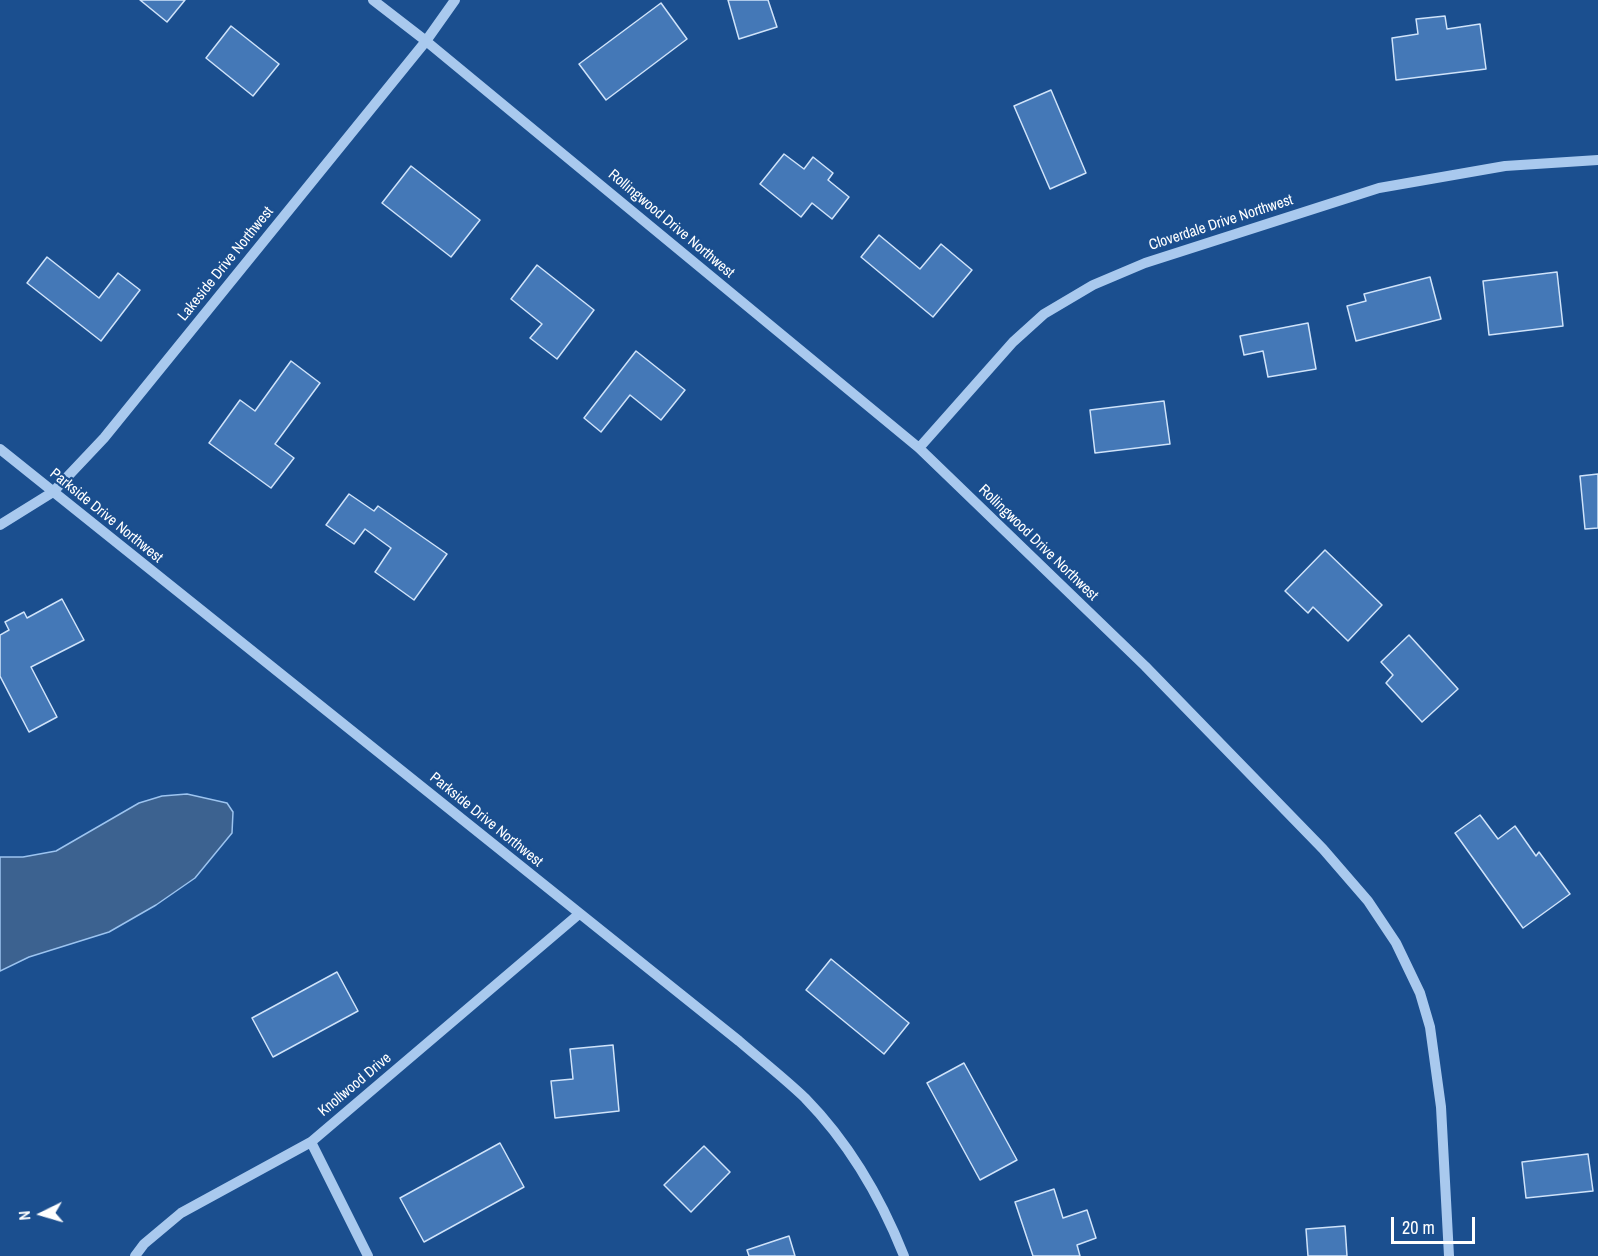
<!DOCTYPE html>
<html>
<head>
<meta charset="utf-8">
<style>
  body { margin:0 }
  #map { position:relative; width:1598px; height:1256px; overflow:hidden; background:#1b4f8f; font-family:"Archivo Narrow",sans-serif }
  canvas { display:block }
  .north { position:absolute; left:12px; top:1184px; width:60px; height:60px; -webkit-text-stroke:4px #1b4f8f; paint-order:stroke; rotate:265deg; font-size:16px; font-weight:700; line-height:24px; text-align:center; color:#fff }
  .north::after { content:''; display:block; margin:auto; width:21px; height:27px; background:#fff; clip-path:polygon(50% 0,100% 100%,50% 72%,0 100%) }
  .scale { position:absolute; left:1391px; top:1217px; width:84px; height:27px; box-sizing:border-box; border:3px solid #fff; border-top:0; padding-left:8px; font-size:18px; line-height:21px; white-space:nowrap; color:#fff; -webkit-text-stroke:4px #1b4f8f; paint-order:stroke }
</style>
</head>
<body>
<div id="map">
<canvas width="1598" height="1256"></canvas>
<div class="north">N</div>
<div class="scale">20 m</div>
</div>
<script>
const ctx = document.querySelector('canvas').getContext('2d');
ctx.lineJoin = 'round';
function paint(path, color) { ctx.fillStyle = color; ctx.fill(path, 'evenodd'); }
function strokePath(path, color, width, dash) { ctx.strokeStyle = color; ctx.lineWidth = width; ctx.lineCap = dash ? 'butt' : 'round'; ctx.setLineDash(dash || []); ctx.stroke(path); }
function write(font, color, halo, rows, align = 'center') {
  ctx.font = font + ' "Archivo Narrow",sans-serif'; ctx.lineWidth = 4.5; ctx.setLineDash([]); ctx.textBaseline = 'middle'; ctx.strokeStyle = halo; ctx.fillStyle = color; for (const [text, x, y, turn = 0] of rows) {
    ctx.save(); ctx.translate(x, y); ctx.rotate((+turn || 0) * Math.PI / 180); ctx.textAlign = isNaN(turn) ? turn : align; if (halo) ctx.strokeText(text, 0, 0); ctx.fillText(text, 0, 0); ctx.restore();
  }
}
const water = new Path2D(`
  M187,794L227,803L233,812L232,833L195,878L156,905L109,932L29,957L0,971V857H23L56,851L139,803L162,796Z`);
paint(water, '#3c6290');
strokePath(water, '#9cc4f0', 1.5);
const building = new Path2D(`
  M140,0H185L167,22Z
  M728,0H768L777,27L739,39Z
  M661,3L687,39L606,100L579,64Z
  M1445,16L1447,29L1480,24L1486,69L1396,80L1392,38L1418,34L1416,19Z
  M231,26L279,64L253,96L206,58Z
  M1051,90L1086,173L1050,189L1014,106Z
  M784,154L804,169L813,157L833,173L828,180L849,197L832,219L812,203L801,217L760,184Z
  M411,166L480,220L451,257L382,203Z
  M879,235L920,269L941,244L972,270L933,317L861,257Z
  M47,257L99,298L118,273L140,290L101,341L27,283Z
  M537,265L594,310L557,359L530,338L542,324L511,299Z
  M1557,272L1563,326L1489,335L1483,281Z
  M1430,277L1441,319L1356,341L1347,306L1366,301L1364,294Z
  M1308,323L1316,369L1268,377L1263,351L1244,355L1240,336Z
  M636,351L685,390L661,420L630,395L601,432L584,418Z
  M291,361L320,383L275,444L294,458L271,488L209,443L240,400L255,411Z
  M1164,401L1170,444L1095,453L1090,410Z
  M1598,474V528L1585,529L1580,476Z
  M349,494L374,511L378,506L447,554L414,600L375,572L391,548L365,529L354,544L326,525Z
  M1325,550L1382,605L1348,641L1313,607L1308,613L1285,591Z
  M62,599L84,640L31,667L57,717L29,732L0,676V635L9,630L5,622L24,612L27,618Z
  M1409,635L1458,689L1422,722L1386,683L1393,675L1381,662Z
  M1480,815L1498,839L1515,826L1536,856L1539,852L1570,894L1523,928L1455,833Z
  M831,959L909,1023L884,1054L806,990Z
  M337,972L358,1011L273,1057L252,1018Z
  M613,1045L619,1111L555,1118L551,1081L573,1079L570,1049Z
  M964,1063L1017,1160L980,1180L927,1083Z
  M500,1143L524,1187L424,1242L400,1198Z
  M704,1146L730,1172L691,1212L664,1185Z
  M1588,1154L1593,1191L1526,1198L1522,1162Z
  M1054,1189L1063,1218L1087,1210L1096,1238L1077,1245L1080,1256H1033L1015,1202Z
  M1345,1226L1347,1256H1308L1306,1229Z
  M789,1236L795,1256H749L747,1250Z`);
paint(building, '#4478b7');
strokePath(building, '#cfe3fa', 1.5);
strokePath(new Path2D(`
  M373,0L426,41L919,448L1145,666L1323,849L1368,901L1396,943L1420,993L1430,1027L1441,1107L1449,1256
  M919,448L1013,342L1044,314L1093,285L1145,263L1379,188L1505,166L1598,160
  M0,449L739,1041C761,1060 784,1078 805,1098C849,1143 881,1198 904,1256
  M0,525L53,492L104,438L426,41L455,0
  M311,1142L368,1256
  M135,1256L144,1244L181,1213L311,1142L579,914`), '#a9c9ee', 10);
write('15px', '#fff', '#1b4f8f', [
  ["Cloverdale Drive Northwest",1221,223,-18],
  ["Rollingwood Drive Northwest",671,224,40],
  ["Lakeside Drive Northwest",226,264,-51],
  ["Parkside Drive Northwest",106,516,39],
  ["Rollingwood Drive Northwest",1038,543,44],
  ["Parkside Drive Northwest",486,820,39],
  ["Knollwood Drive",355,1085,-40]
]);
</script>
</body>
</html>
